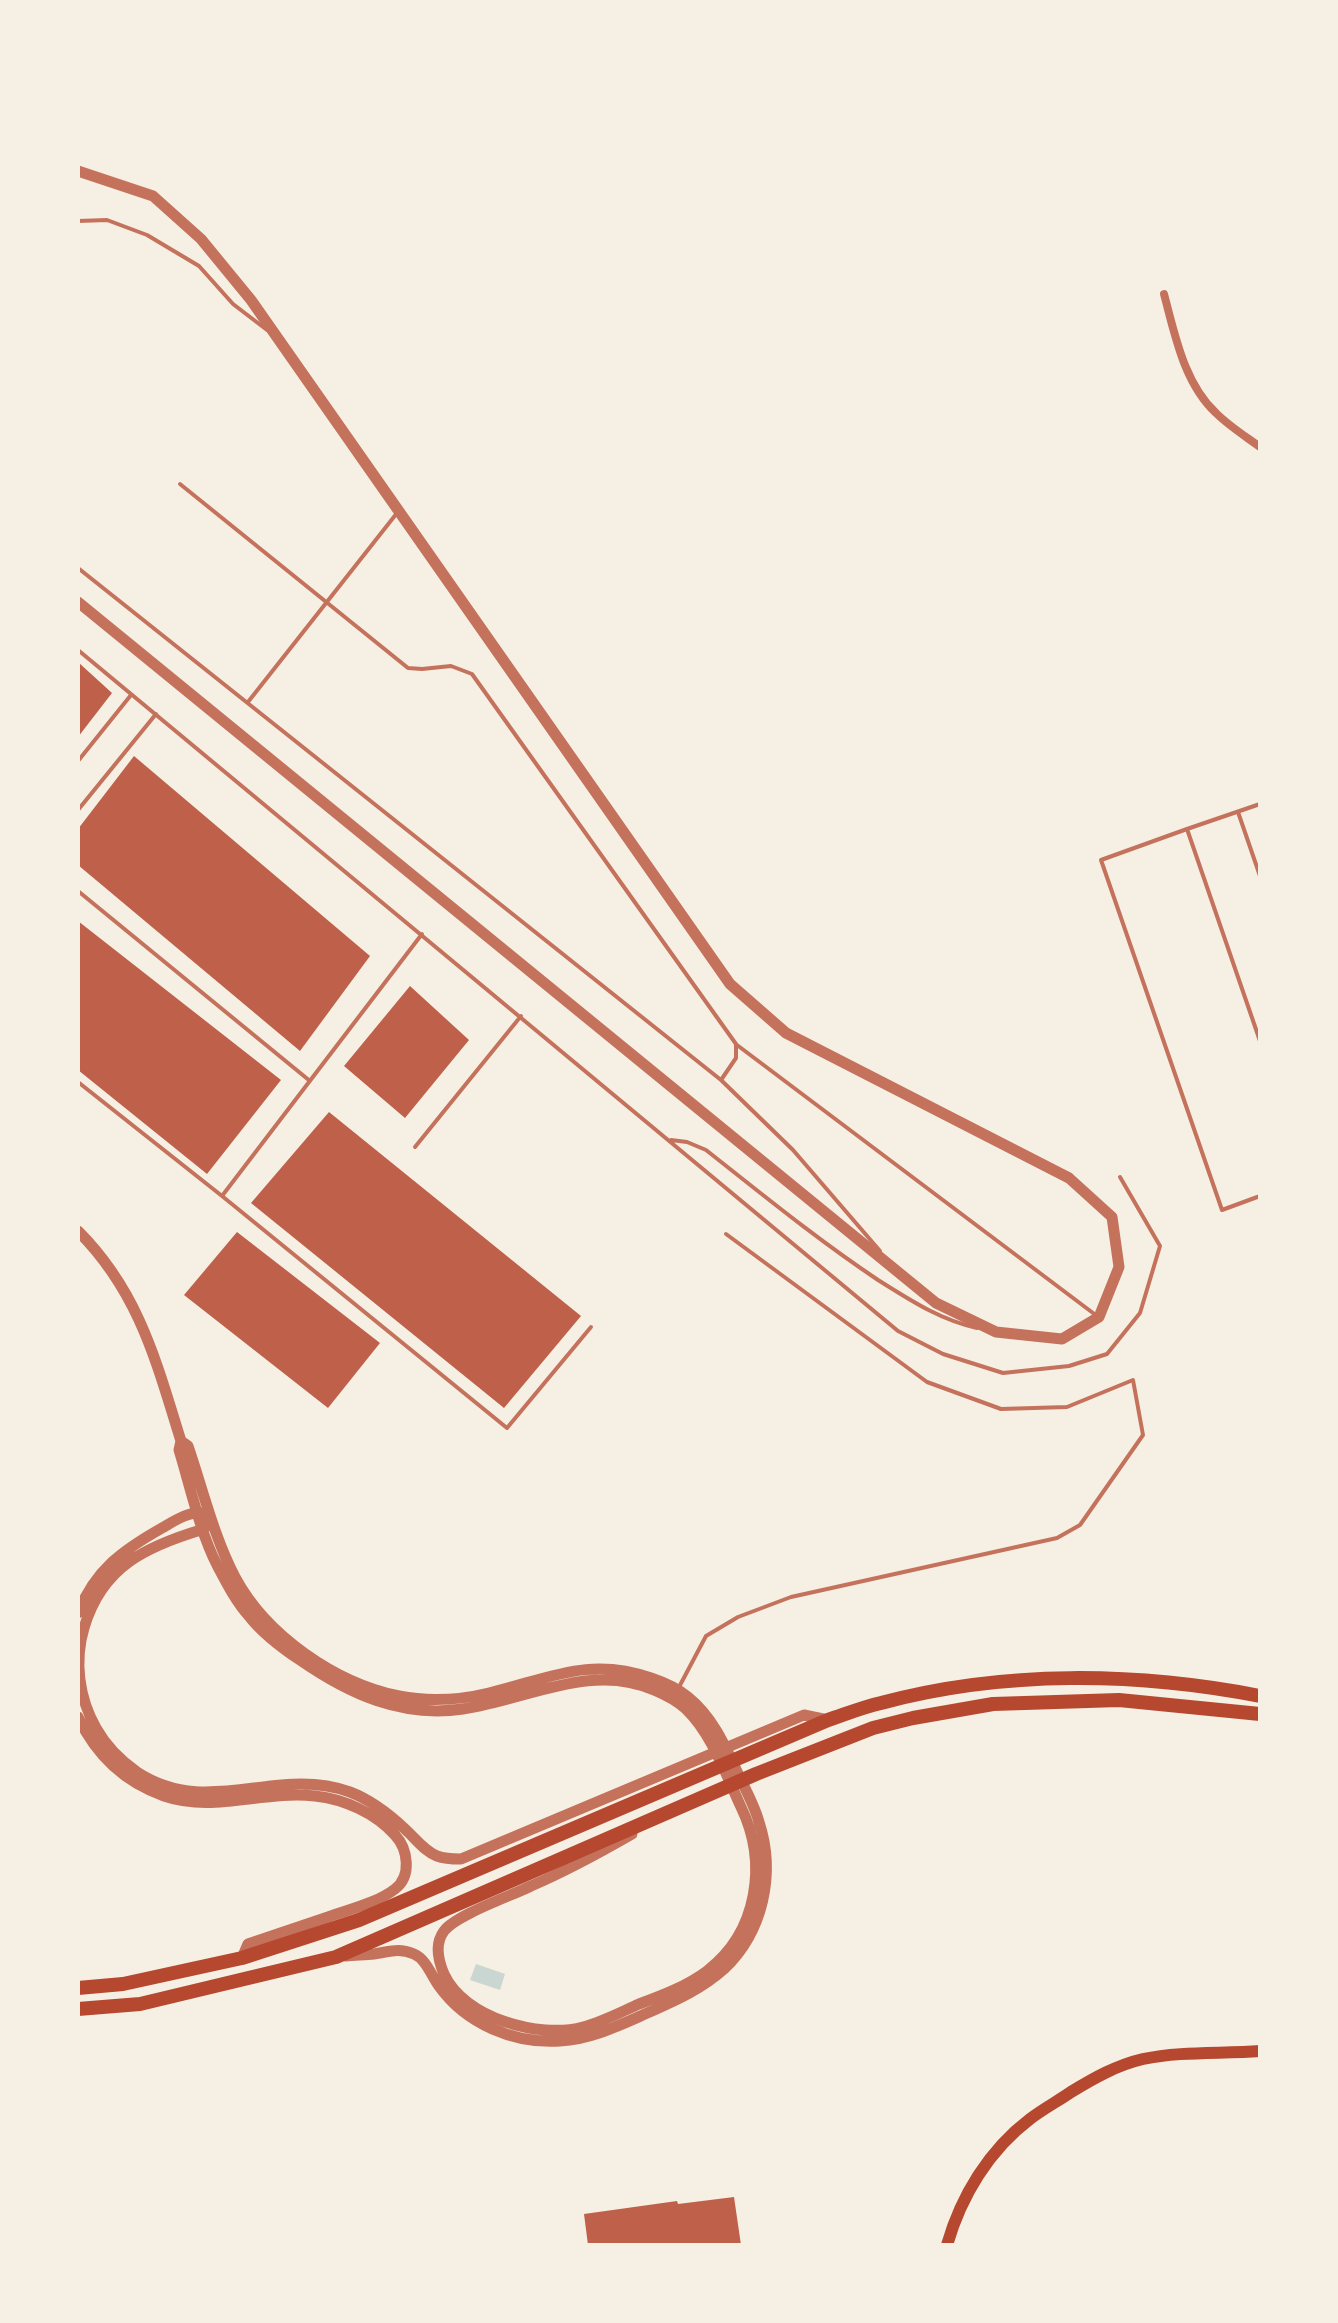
<!DOCTYPE html>
<html>
<head>
<meta charset="utf-8">
<style>
  body { margin:0 }
  #map { position:relative; width:1338px; height:2323px; overflow:hidden; background:#f6efe4; font-family:"Exo 2",sans-serif }
  canvas { display:block }
  .frame { position:absolute; inset:0; border:80px solid #f6efe4; pointer-events:none }
</style>
</head>
<body>
<div id="map">
<canvas width="1338" height="2323"></canvas>
<div class="frame"></div>
</div>
<script>
const ctx = document.querySelector('canvas').getContext('2d');
ctx.lineJoin = 'round';
function paint(path, color) { ctx.fillStyle = color; ctx.fill(path, 'evenodd'); }
function strokePath(path, color, width, dash) { ctx.strokeStyle = color; ctx.lineWidth = width; ctx.lineCap = dash ? 'butt' : 'round'; ctx.setLineDash(dash || []); ctx.stroke(path); }
paint(new Path2D(`
  M476,1964L505,1974L500,1990L470,1980Z`), '#c9d6d2');
paint(new Path2D(`
  M78,662L112,693L78,737Z
  M134,756L370,956L300,1051L78,865V829Z
  M78,921L281,1080L207,1174L78,1070Z
  M410,986L469,1040L405,1118L344,1066Z
  M329,1112L581,1316L504,1408L251,1203Z
  M237,1232L380,1343L328,1408L184,1295Z
  M734,2197L741,2245H588L584,2214L677,2201L678,2204Z`), '#bf614a');
strokePath(new Path2D(`
  M78,221L107,220L147,235L199,266L233,304L267,330
  M180,484L408,668L422,669L451,666L472,674L736,1044V1058L721,1080
  M78,568L721,1080L793,1150L880,1251
  M78,650L898,1331L943,1354L1003,1373L1069,1366L1107,1354L1140,1313L1160,1246L1120,1177
  M248,702L397,513
  M78,761L131,695
  M1260,804L1187,829L1260,1041
  M78,810L156,714
  M1238,812L1260,876
  M1187,829L1101,860L1222,1210L1260,1196
  M78,891L310,1081
  M737,1045L1097,1316
  M78,1082L222,1196L507,1428L591,1327
  M671,1140L687,1142L706,1150C763,1195 818,1240 878,1280C910,1300 940,1320 977,1328
  M415,1147L521,1016
  M222,1196L422,934
  M678,1689L706,1636L738,1617L791,1597L1057,1538L1080,1525L1143,1435L1133,1380L1067,1407L1001,1409L927,1382L726,1234`), '#c5725c', 4);
strokePath(new Path2D(`
  M1164,294C1175,335 1184,383 1216,413C1229,426 1245,436 1260,447`), '#c5725c', 8);
strokePath(new Path2D(`
  M78,171L153,196L201,239L251,300L730,984L786,1033L1069,1178L1112,1217L1119,1267L1099,1317L1062,1339L996,1332L936,1303L78,602
  M78,1231C139,1292 156,1361 181,1441L179,1450C190,1486 200,1532 217,1565C226,1582 236,1602 249,1616C263,1634 282,1648 300,1660C349,1694 401,1718 463,1709C526,1700 591,1662 654,1690C666,1695 676,1700 686,1709C712,1734 726,1775 741,1807C768,1863 758,1932 707,1971C687,1986 663,1995 639,2004C621,2012 602,2022 583,2027C539,2039 464,2018 444,1974C438,1960 435,1943 444,1931C456,1915 511,1896 531,1886C566,1871 599,1853 632,1834
  M181,1441L188,1446C203,1490 214,1537 235,1577C266,1635 335,1683 399,1696C429,1702 460,1700 489,1693C548,1679 589,1656 651,1678C663,1682 678,1689 688,1697C714,1718 726,1748 740,1778C747,1792 755,1807 759,1822C776,1874 763,1932 724,1969C703,1988 677,2000 652,2011C622,2024 593,2039 560,2041C514,2044 466,2024 439,1986C431,1975 426,1959 414,1954C398,1947 389,1952 374,1954C365,1955 355,1955 346,1956
  M207,1523L204,1529C147,1546 102,1566 84,1628C74,1661 79,1698 96,1728C106,1746 120,1760 137,1772C209,1819 276,1765 350,1792C371,1800 389,1814 405,1829C416,1839 424,1851 437,1856C445,1859 453,1859 461,1859L804,1715L828,1720
  M78,1613C95,1570 123,1550 162,1528C174,1521 189,1511 203,1513
  M78,1717C96,1755 124,1782 164,1796C214,1813 264,1790 315,1796C344,1799 375,1813 395,1835C408,1849 412,1876 395,1889C377,1903 350,1909 328,1917C301,1926 275,1935 248,1944L242,1958`), '#c5725c', 11);
strokePath(new Path2D(`
  M947,2245C961,2196 989,2150 1030,2119C1043,2109 1058,2101 1071,2092C1094,2078 1117,2065 1143,2059C1181,2051 1222,2054 1260,2051`), '#b5482f', 12);
strokePath(new Path2D(`
  M78,1988L123,1984L242,1958L359,1920L828,1720C846,1714 863,1707 881,1703C1004,1670 1136,1672 1260,1696
  M78,2009L140,2004L336,1957L756,1774L873,1728L913,1718L993,1704L1119,1700L1260,1714`), '#b5482f', 14);
</script>
</body>
</html>
